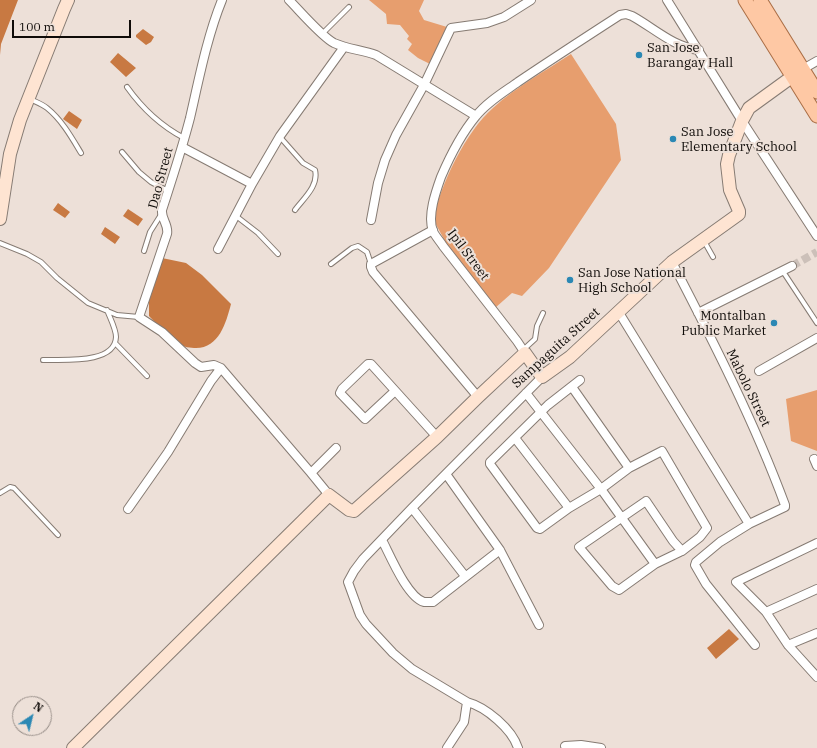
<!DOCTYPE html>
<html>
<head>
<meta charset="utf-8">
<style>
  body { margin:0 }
  #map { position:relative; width:817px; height:748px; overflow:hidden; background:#ede0d8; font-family:"IBM Plex Serif",serif }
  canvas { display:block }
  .north { position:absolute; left:12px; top:696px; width:40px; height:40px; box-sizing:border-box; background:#ede0d8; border:1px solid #948b85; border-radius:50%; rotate:35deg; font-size:11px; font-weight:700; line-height:16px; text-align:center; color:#0f0b08 }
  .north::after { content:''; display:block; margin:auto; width:14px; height:18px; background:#2b88b4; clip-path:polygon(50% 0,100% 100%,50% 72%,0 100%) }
  .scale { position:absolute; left:12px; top:20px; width:119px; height:18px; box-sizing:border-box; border:2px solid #0f0b08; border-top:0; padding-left:5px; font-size:12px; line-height:14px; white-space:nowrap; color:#0f0b08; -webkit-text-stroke:3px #ede0d8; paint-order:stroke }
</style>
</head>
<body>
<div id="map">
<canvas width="817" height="748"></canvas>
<div class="north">N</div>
<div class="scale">100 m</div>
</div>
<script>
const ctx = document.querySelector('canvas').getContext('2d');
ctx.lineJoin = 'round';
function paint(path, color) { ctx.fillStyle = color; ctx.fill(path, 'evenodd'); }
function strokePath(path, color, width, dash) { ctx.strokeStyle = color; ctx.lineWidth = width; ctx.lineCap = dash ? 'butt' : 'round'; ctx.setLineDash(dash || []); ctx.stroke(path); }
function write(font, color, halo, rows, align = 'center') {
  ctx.font = font + ' "IBM Plex Serif",serif'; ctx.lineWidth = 4; ctx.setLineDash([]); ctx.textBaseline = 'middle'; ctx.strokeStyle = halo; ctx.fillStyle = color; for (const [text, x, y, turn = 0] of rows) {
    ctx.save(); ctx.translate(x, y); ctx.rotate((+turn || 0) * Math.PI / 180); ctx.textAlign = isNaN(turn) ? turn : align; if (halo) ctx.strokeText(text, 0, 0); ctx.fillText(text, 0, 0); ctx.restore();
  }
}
paint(new Path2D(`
  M369,0H424L419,11L424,20L447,27L432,65L418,58L408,50L412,44L407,39L409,36L400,25L387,24L386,14Z
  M571,54L616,124L621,160L549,268L522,296L512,293L495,308L457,263L433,219C441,184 466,131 493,108C516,87 545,71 571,54Z
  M817,390V451L791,441L786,399Z`), '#e79e6e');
paint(new Path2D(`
  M0,0H18L1,44L0,55Z
  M143,29L154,37L151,42L146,45L136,37V35Z
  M118,53L136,68L126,77L110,62Z
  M69,111L82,120L77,129L63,119Z
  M58,203L70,212L65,218L53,210Z
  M128,209L143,219L138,226L123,216Z
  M105,227L120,237L115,244L101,234Z
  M162,258L186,263L202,275L231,304C226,323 219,348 196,348C191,348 183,347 178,344C167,337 158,325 149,316V299Z
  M729,629L739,639L716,659L707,648Z`), '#c87942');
strokePath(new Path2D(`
  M792,266L817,252`), '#ccc0b9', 8, [8, 4]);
const lane = new Path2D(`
  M322,34L349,7
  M127,87C142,108 161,126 184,138
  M30,99C36,102 42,104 47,108C62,120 72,138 81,153
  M280,137L303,163L315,170C319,186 303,199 295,210
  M122,152L139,172L151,182L168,191
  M236,216L258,233L278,254
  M704,241L713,257
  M0,243L27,254L41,262L57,278L88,303L117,315L139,317
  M144,251L150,232L162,213
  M331,264L352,248L358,246L367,252L371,264
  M782,270L817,323
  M115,343L147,376
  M523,350L535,339L537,326L543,313
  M43,360C61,359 115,365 116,337C116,329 110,318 107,310
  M0,493L10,487L14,488L58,535`);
const street = new Path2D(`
  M222,0C207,37 199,79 190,118C182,149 172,179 162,210C161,219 169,225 167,234L139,317L162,332L195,363L201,367L214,365L221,368L311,473
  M289,0C299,10 322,37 334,43C347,49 362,50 376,55L476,116
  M667,0L742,121L817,236
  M803,69L817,61
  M182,147L252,184L280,136L344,47
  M371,220L378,183L385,160L396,135L424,85L451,28L487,23L504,17L531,0
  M433,230L371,264V267L373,272L478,397
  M218,249L252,184
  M672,262C713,341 754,421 785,505V507L749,524L720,542L696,562L695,565L706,584L755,645
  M618,311L749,524
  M698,313L792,266
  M525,353L517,341L443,246C440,241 435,236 433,231C427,216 436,191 441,177C450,156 461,134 476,116C487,102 504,92 518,82C552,59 586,37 620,15L626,14L632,16C654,28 673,47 699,50
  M759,371L817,338
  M580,380L548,405L490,462V464L537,528L540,529L569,508L601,489L629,468L662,451L707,528L700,537L682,551L673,541L646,501L579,547L612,586L619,590L655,564L682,551
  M572,387L629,468
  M395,391L365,419L340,393L342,389L368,364H371L437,437
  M526,393L601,489L655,564
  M515,438L569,508
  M814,459L817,466
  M446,474L500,550L539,625
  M329,495L311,473L336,448
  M412,508L465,576
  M128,509L168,452L211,381L221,368
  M382,540C390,555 407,597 424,602C426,602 430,602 433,602L500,550
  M817,543L736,582L766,612L788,645L817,677
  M766,612L817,589
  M788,645L817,633
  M447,748L464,722L467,702
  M518,748C512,729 486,707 467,702L412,669L393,653L366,624L360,615L348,582L354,571L363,559L412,508L542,377
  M566,748L565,746L581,745L601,748`);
const secondary = new Path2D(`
  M0,219L10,154L20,120L64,9L68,0
  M73,748L329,495L349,510L354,511L437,437L478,397L525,353L542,377L570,357L672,262L739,214V211L730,190L727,164L729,155L742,121L749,108L800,71`);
const primary = new Path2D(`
  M745,0L817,116
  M760,0L817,92`);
strokePath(lane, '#867b73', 6);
strokePath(street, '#867b73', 10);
strokePath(secondary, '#867b73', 14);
strokePath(primary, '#aa6e46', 15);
strokePath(lane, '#fff', 4);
strokePath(street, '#fff', 8);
strokePath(secondary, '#fee4d2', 12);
strokePath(primary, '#fec8a4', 13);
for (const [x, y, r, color] of [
  [639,55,4,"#2b88b4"],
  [673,139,4,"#2b88b4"],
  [570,280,4,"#2b88b4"],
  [774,323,4,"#2b88b4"]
]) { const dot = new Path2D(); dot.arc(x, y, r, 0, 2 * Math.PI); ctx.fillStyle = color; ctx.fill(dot); strokePath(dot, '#ede0d8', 1.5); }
write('13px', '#0f0b08', '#ede0d8', [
  ["San Jose",647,48],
  ["Barangay Hall",647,63],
  ["San Jose",681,132],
  ["Elementary School",681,147],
  ["San Jose National",578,273],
  ["High School",578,288],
  ["Montalban",766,316,"right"],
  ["Public Market",766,331,"right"]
], 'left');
write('13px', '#0f0b08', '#ede0d8', [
  ["Dao Street",161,178,-75],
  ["Ipil Street",468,255,53],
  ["Sampaguita Street",556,348,-42],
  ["Mabolo Street",748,388,64]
]);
</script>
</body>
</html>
